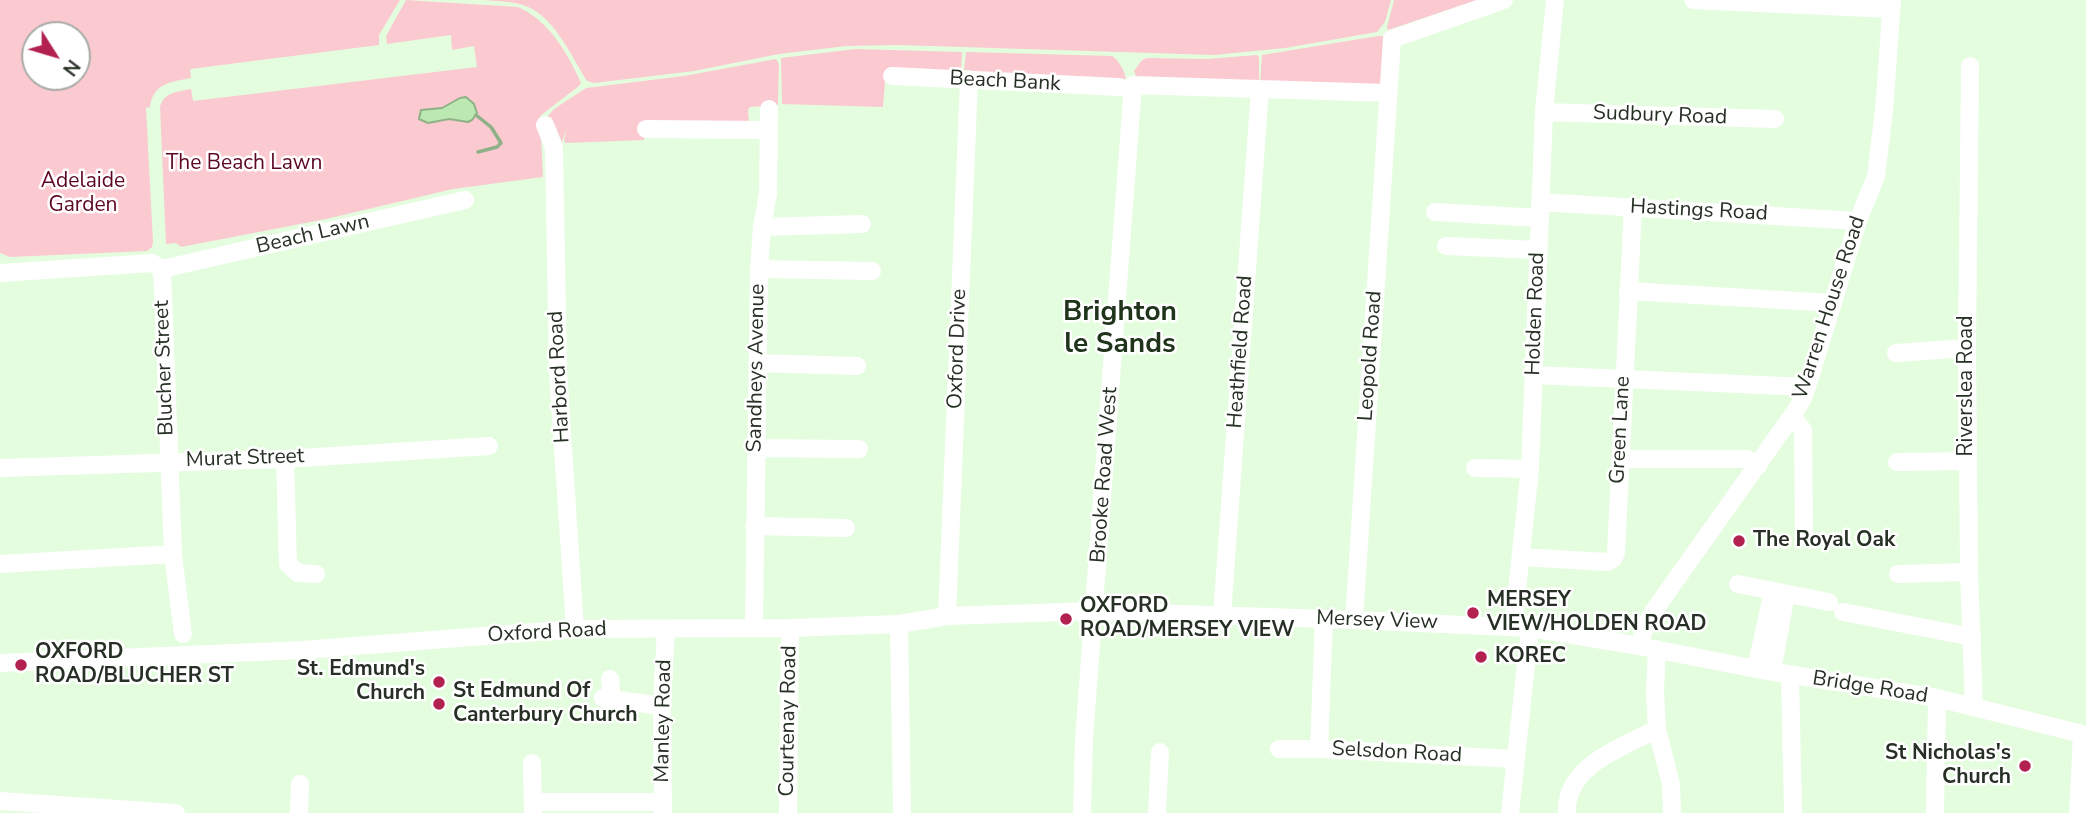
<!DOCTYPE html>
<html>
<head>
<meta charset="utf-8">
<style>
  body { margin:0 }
  #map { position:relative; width:2086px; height:813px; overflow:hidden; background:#e4fdde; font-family:"Nunito Sans",sans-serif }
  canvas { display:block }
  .north { position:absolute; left:21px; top:21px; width:70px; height:70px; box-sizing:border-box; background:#fff; border:2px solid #a8aca7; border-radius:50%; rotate:127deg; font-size:19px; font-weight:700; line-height:28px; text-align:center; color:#263024 }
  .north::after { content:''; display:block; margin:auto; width:24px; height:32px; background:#b22150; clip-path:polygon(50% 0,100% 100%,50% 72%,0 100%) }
</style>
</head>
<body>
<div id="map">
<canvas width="2086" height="813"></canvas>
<div class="north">N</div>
</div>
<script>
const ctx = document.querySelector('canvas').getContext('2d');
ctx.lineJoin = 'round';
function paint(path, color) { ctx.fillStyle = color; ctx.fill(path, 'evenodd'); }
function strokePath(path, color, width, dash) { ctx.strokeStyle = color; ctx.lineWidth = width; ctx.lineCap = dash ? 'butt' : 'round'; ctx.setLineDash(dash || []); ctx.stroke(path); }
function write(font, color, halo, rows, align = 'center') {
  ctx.font = font + ' "Nunito Sans",sans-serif'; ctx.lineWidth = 5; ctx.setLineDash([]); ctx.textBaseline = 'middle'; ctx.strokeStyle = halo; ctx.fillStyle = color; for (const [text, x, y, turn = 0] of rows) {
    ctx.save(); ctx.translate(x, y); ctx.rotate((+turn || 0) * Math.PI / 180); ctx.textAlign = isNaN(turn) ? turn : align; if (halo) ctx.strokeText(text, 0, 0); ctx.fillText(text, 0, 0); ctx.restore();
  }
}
paint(new Path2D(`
  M0,0H400L379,35V45L190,69L191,78C171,82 153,83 150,107L146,108L153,242L152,247L147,251L10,257L0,253ZM35,35H77V77H35Z
  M406,0L518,7C548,20 568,53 581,83L579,86L540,116L543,177L453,189L326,219L181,247L176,243L166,244L160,107C164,92 177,92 191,89L193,101L477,67L474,46L452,50L451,35L387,44L386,36Z
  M484,0H1391L1385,22L1377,32L1285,48L1214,55L899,45L846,46L779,54L694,71L594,83L587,81C571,56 554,15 523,5C510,1 496,1 484,0Z
  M1394,0H1477L1388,30L1387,27Z
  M1378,36H1383L1384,41L1381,89L1260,84L1262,55Z
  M855,49L962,52L961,72L886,69L883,107L782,104L781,58Z
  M966,52L1112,56C1119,60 1125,72 1126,79L970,73V70H964Z
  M1257,55L1259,57V83L1141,78L1136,76L1134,71L1142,60L1147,58L1207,59Z
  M776,59L779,64L778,105L750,107L748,110L749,125L644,126V140L565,143L564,140L567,127L562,142L551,117H547L554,109L586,88L684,76Z`), '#fbc9d0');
const water = new Path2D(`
  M466,97L474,104L477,113L472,120L468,122L449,119L428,123L419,119L421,110L442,108L460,98Z`);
paint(water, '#bce8b2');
strokePath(water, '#8fb187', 2);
strokePath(new Path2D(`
  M476,115L491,127L501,143L497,147L478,152`), '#8fb187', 3.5);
strokePath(new Path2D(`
  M1693,0L1891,9
  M1970,66L1967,348L1969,572L1974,706
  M892,76L1119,87
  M1544,112L1775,119
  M545,125L554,148L558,372L575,629
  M646,129L769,130
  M1540,202L1858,221
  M1435,212L1540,218
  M762,227L862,224
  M1446,246L1538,250
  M162,269L173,554L183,634
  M162,269L465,200
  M759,269L872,271
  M0,273L152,263L162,269
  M1628,291L1833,303
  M1896,353L1967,348
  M757,363L857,366
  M1534,375L1807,387
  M1792,416L1803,430L1804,535
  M755,448L859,449
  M285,459L288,564L298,573L316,574
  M1620,459H1747L1758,466
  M1897,462L1967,461
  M0,468L285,459L489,446
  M1475,468L1530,469
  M754,526L846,528
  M1521,557L1607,562L1613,559L1616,553L1633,207
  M0,564L173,554
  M1898,574L1969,572
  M1738,584L1829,602
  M1843,612L1972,637
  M1222,615L1260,89
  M947,616L969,81
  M1354,620L1392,39L1504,0
  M899,624L902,813
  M1513,627L1530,469L1544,112L1555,0
  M754,628L759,269L762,227L768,194L769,109
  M1639,646L1645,627L1653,612L1792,416L1801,402L1807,387L1858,221L1876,176L1884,111L1892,0
  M1657,649L1655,690L1657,729L1671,784L1672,813
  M0,663L303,650L575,629L790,628L899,624L947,616L1095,611L1354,620L1530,628L1639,646L1756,669L1937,698L2082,734
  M1756,669L1773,591
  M1772,672L1786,594
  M1790,675L1793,813
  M610,679L612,698
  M603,698L662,706
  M1279,749H1319L1515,759
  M1319,749L1324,619
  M532,763L533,813
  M0,801L176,813
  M533,802H662
  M299,813L300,784
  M663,813L662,706L666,629
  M788,813L790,628
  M1082,813L1084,739L1133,85L1387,93
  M1157,813L1160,752
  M1510,813L1530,628
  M1567,813C1565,765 1622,748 1657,729
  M1935,813L1937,698
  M2078,813L2082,734`), '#fff', 18);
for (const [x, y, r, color] of [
  [1739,541,7,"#b22150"],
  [1473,613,7,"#b22150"],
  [1066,619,7,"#b22150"],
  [1481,657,7,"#b22150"],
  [21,665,7,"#b22150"],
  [439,682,7,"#b22150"],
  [439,704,7,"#b22150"],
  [2025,766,7,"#b22150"]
]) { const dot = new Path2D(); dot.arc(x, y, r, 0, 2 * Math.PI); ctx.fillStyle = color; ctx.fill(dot); strokePath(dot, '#fff', 2.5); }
write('21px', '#263024', '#fff', [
  ["Beach Bank",1005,82,3],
  ["Sudbury Road",1660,116,2],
  ["Hastings Road",1699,211,3],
  ["Beach Lawn",313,235,-13],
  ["Warren House Road",1830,308,-72],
  ["Holden Road",1536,314,-88],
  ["Oxford Drive",958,349,-88],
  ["Heathfield Road",1241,352,-86],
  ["Leopold Road",1371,356,-86],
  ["Blucher Street",165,368,-92],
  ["Sandheys Avenue",757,368,-89],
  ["Harbord Road",560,377,-93],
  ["Riverslea Road",1967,386,-90],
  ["Green Lane",1621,430,-87],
  ["Murat Street",245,459,-2],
  ["Brooke Road West",1105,475,-86],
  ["Mersey View",1377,621,2],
  ["Oxford Road",547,633,-3],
  ["Bridge Road",1870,688,9],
  ["Manley Road",664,721,-89],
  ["Courtenay Road",789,721,-89],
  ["Selsdon Road",1397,753,3]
]);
write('21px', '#5c0624', '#fff', [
  ["The Beach Lawn",244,164],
  ["Adelaide",83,182],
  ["Garden",83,206]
]);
write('bold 21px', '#263024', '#fff', [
  ["The Royal Oak",1753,541],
  ["MERSEY",1487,601],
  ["VIEW/HOLDEN ROAD",1487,625],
  ["OXFORD",1080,607],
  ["ROAD/MERSEY VIEW",1080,631],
  ["OXFORD",35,653],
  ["ROAD/BLUCHER ST",35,677],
  ["KOREC",1495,657],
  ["St. Edmund's",425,670,"right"],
  ["Church",425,694,"right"],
  ["St Edmund Of",453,692],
  ["Canterbury Church",453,716],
  ["St Nicholas's",2011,754,"right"],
  ["Church",2011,778,"right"]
], 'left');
write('bold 28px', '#20341c', '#fff', [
  ["Brighton",1120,313],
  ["le Sands",1120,345]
]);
</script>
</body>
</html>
